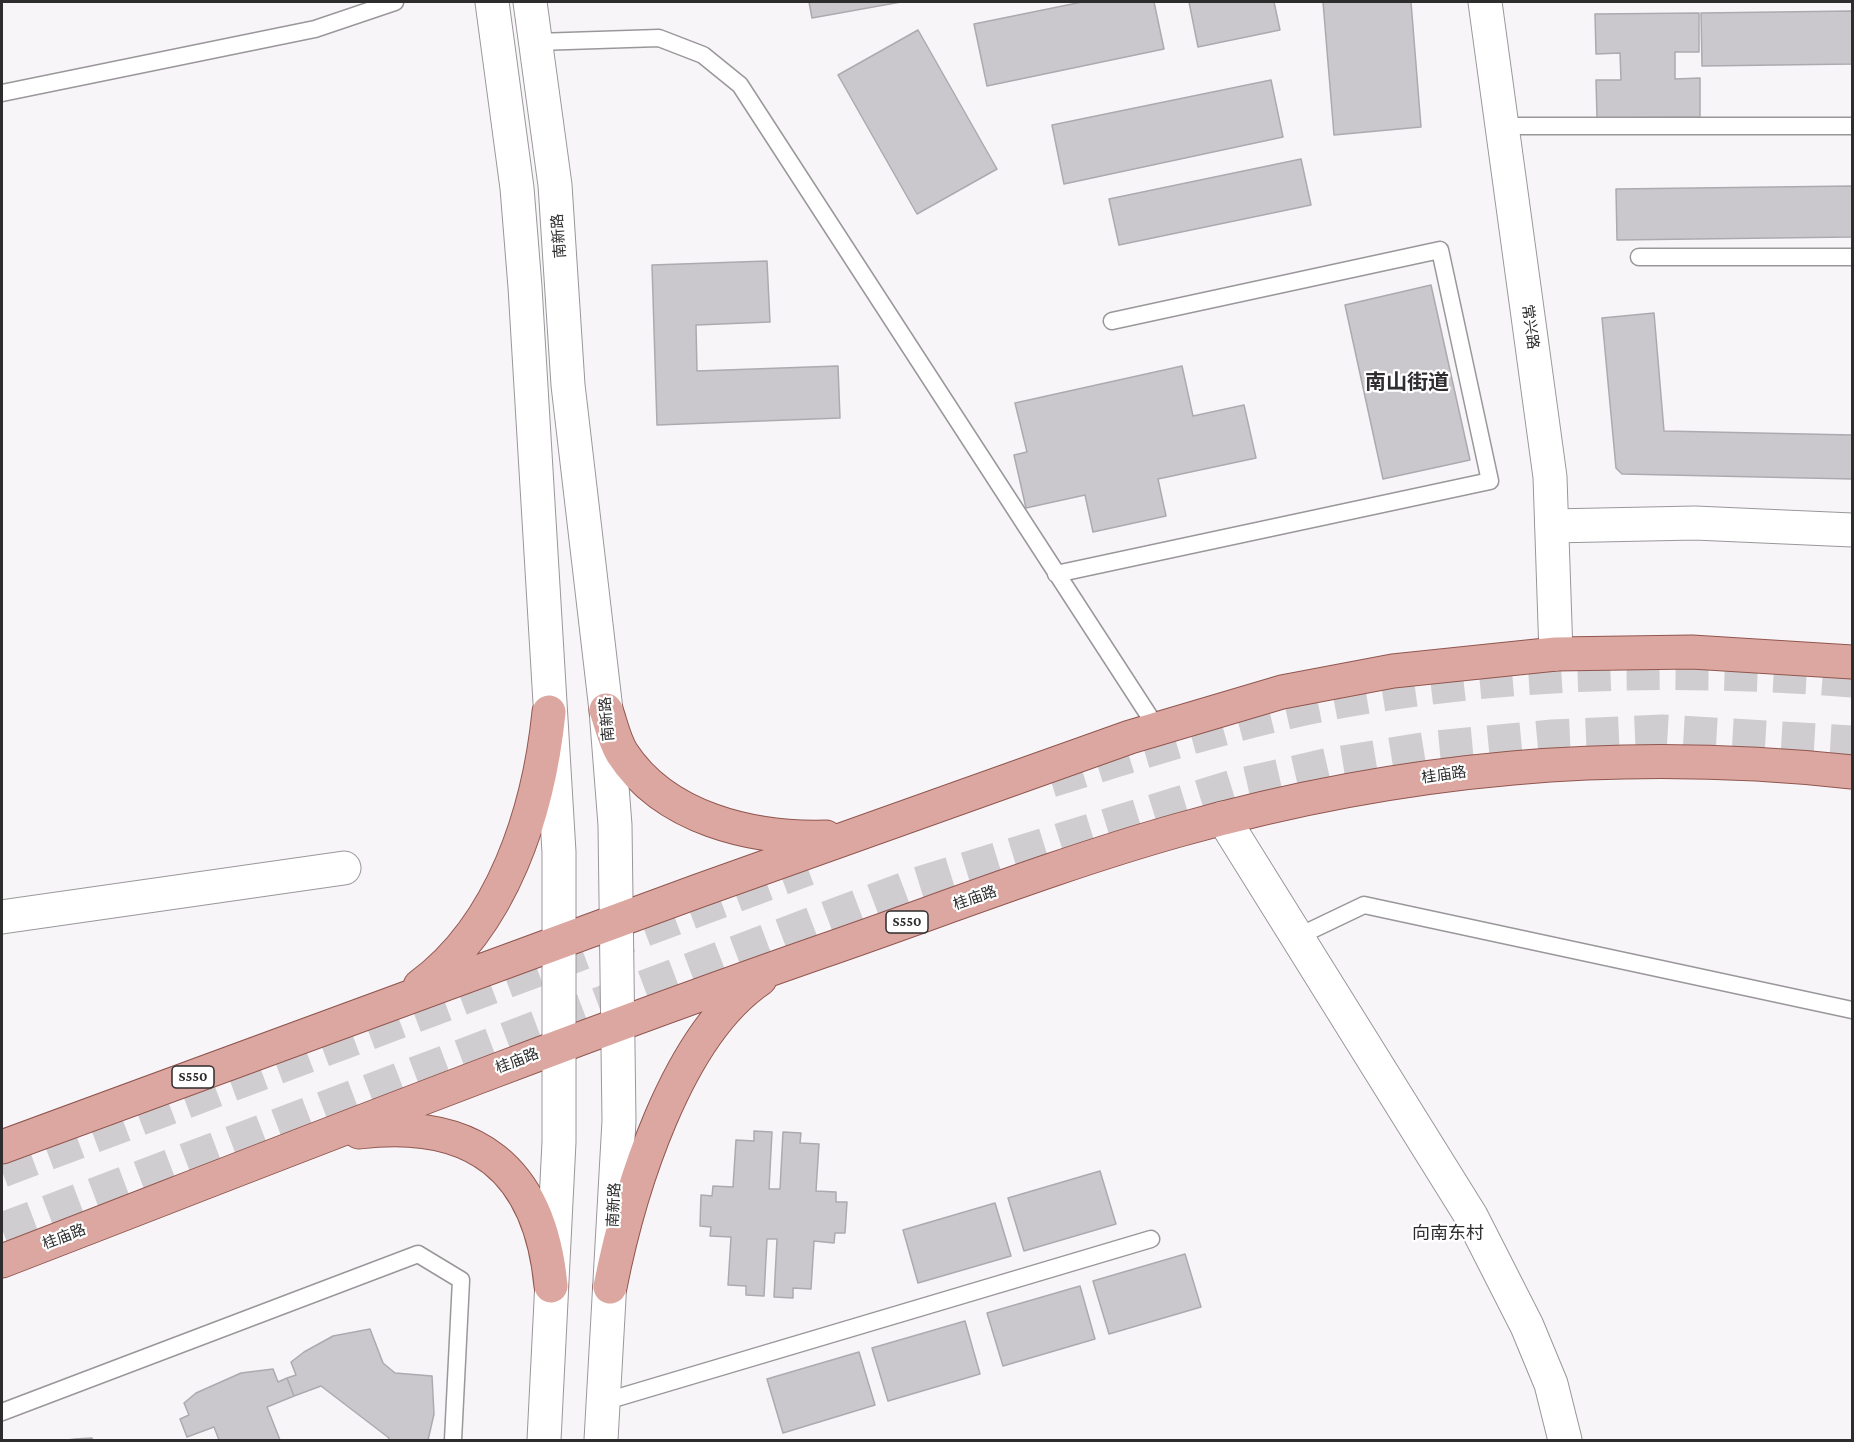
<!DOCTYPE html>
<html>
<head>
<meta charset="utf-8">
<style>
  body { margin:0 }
  #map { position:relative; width:1854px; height:1442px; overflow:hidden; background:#f8f5f9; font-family:"Crimson Pro",serif }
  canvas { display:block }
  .frame { position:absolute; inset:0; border:3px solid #2e2d2e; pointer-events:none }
</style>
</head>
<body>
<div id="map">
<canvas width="1854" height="1442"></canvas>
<div class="frame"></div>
</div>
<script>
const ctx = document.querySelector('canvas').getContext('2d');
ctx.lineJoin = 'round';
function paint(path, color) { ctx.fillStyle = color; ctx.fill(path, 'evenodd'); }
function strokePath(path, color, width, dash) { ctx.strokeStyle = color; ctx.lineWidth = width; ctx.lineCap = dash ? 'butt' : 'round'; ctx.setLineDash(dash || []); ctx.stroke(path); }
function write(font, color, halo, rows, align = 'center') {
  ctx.font = font + ' "Crimson Pro","Noto Sans SC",serif'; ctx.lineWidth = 4.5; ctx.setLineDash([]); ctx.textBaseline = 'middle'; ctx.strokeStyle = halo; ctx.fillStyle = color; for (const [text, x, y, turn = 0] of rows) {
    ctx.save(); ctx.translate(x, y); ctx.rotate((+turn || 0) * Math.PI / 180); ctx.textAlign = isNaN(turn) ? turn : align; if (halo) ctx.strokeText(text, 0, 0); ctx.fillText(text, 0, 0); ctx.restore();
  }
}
const building = new Path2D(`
  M809,2H901L812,18Z
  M1082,2H1154L1164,49L987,86L974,24Z
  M1189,2H1274L1280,30L1198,47Z
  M1323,2H1411L1421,127L1334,135Z
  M1852,11V64L1702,66L1701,13Z
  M1699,13V52H1675V79L1700,78V117L1597,118L1596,80H1621L1620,53L1596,54L1595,14Z
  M918,30L997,169L917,214L838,75Z
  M1271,80L1283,137L1064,184L1052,125Z
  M1301,159L1311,205L1119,245L1109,199Z
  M1852,186V237L1617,240L1616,189Z
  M767,261L770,322L696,325L697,371L838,366L840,418L657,425L652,265Z
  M1431,285L1470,460L1383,479L1345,305Z
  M1654,313L1664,431L1852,435V479L1622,474L1616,468L1602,318Z
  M1182,366L1193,416L1244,405L1256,458L1158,479L1166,516L1093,532L1085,495L1026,508L1014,455L1027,452L1015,403Z
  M754,1131L772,1132L769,1189H780L783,1132L801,1133L800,1143L819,1144L816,1191L836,1192V1202H847L845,1233H835L834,1243L814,1241L811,1289L793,1288V1298L774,1297L777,1239H767L764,1296L746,1295V1286L728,1285L731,1237L710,1236L711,1227L700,1226L701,1195L712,1196L713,1186L733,1187L736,1140L754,1141Z
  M1100,1171L1116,1224L1024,1251L1008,1198Z
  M995,1203L1011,1256L918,1283L903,1230Z
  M1185,1254L1201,1307L1109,1334L1093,1281Z
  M1080,1286L1095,1339L1003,1366L987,1313Z
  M965,1321L980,1374L888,1401L872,1348Z
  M370,1329L383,1363L395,1373L432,1376L434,1414L428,1440H388L389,1438L321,1386L294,1396L287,1378L296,1375L291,1362L304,1352L333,1336Z
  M859,1352L875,1405L783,1433L767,1379Z
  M273,1369L278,1382L287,1378L294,1396L267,1407L280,1440H219L214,1427L187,1437L180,1419L189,1415L184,1403L196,1393L241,1373Z
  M92,1438L93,1440H67L75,1439Z`);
paint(building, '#cbc8cd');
strokePath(building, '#adaaaf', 1.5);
strokePath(new Path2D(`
  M1051,781C1154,749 1257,715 1363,698C1526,671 1688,668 1852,681
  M2,1171L808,869
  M2,1229L916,884L1233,786L1330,764L1435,747L1552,736L1662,731L1852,742`), '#d0cdd0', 33, [33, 16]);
const lane = new Path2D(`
  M537,42L659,38L703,55L740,85L1157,728
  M2,93L315,29L395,2
  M1502,126H1852
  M1639,257H1852
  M1056,574L1490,481L1440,250L1112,321
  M1297,937L1364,905L1852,1010
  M603,1402L1151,1239
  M2,1412L418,1254L461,1280L453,1440`);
const street = new Path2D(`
  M1552,526L1695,523L1852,530
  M1223,818L1471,1216L1527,1326L1551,1384L1565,1440
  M2,917L344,868`);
const secondary = new Path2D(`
  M492,2L517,188L525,287L559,852V1142L544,1440
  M530,2L555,185L568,385L606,710L615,825L619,1121L601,1440
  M1485,2L1550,477L1556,654`);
const primary = new Path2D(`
  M606,710C611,724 614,740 622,753C665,819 752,839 826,837
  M420,986C503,925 539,811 549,712
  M359,1132C475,1118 540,1169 551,1286
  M2,1147L698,891L1130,737L1282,692L1393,671L1556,654L1692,652L1852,662
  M2,1261C274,1156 545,1048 820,952C939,911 1058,864 1179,830C1402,767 1622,747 1852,772
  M610,1287C629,1191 676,1036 760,979`);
strokePath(lane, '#9a979b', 19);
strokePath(street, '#9a979b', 35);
strokePath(secondary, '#9a979b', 35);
strokePath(primary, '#90564f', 35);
strokePath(lane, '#fff', 16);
strokePath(street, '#fff', 33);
strokePath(secondary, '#fff', 33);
strokePath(primary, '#dca7a0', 33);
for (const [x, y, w] of [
  [907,922,42],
  [193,1077,42]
]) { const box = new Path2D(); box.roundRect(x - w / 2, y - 11, w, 22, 4.5); ctx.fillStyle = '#fff'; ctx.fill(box); strokePath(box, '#2e2d2e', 1.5); }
write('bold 14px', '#2e2d2e', null, [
  ["S550",907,922],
  ["S550",193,1077]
]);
write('15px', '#2e2d2e', '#fff', [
  ["南新路",559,236,-94],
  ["常兴路",1530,327,82],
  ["南新路",607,719,-95],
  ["桂庙路",1444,775,-8],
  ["桂庙路",975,898,-19],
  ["桂庙路",517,1061,-21],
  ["南新路",614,1205,-87],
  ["桂庙路",64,1237,-21]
]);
write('18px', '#2f2d30', '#fff', [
  ["向南东村",1448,1233]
]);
write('bold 21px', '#2f2d30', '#fff', [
  ["南山街道",1407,383]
]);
</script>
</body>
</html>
